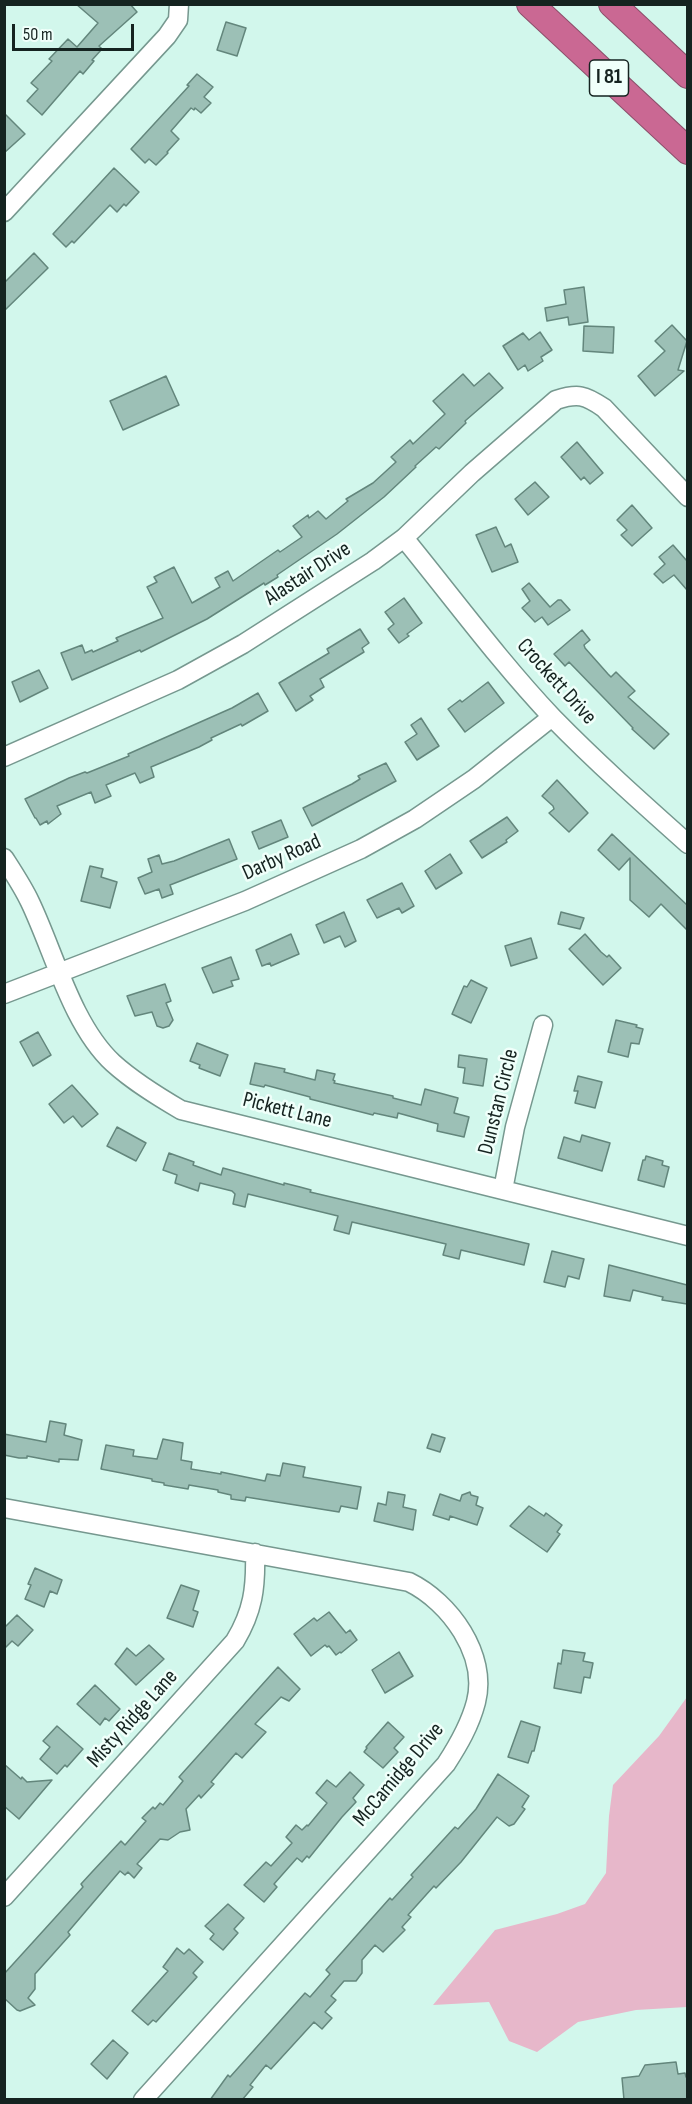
<!DOCTYPE html>
<html>
<head>
<meta charset="utf-8">
<style>
  body { margin:0 }
  #map { position:relative; width:692px; height:2104px; overflow:hidden; background:#d2f7ec; font-family:"Sofia Sans Condensed",sans-serif }
  canvas { display:block }
  .frame { position:absolute; inset:0; border:6px solid #152320; pointer-events:none }
  .scale { position:absolute; left:12px; top:24px; width:122px; height:27px; box-sizing:border-box; border:3px solid #152320; border-top:0; padding-left:8px; font-size:18px; line-height:21px; white-space:nowrap; color:#152320; -webkit-text-stroke:4px #f0fffa; paint-order:stroke }
</style>
</head>
<body>
<div id="map">
<canvas width="692" height="2104"></canvas>
<div class="frame"></div>
<div class="scale">50 m</div>
</div>
<script>
const ctx = document.querySelector('canvas').getContext('2d');
ctx.lineJoin = 'round';
function paint(path, color) { ctx.fillStyle = color; ctx.fill(path, 'evenodd'); }
function strokePath(path, color, width, dash) { ctx.strokeStyle = color; ctx.lineWidth = width; ctx.lineCap = dash ? 'butt' : 'round'; ctx.setLineDash(dash || []); ctx.stroke(path); }
function write(font, color, halo, rows, align = 'center') {
  ctx.font = font + ' "Sofia Sans Condensed",sans-serif'; ctx.lineWidth = 5; ctx.setLineDash([]); ctx.textBaseline = 'middle'; ctx.strokeStyle = halo; ctx.fillStyle = color; for (const [text, x, y, turn = 0] of rows) {
    ctx.save(); ctx.translate(x, y); ctx.rotate((+turn || 0) * Math.PI / 180); ctx.textAlign = isNaN(turn) ? turn : align; if (halo) ctx.strokeText(text, 0, 0); ctx.fillText(text, 0, 0); ctx.restore();
  }
}
paint(new Path2D(`
  M687,1697V2007L636,2010L578,2022L537,2052L509,2041L489,2002L433,2005L495,1930L557,1914L585,1904L606,1873L609,1816L613,1785L659,1736Z`), '#e7b7ca');
const building = new Path2D(`
  M76,4H130L137,12L99,46L102,49L92,60L94,61L83,74L80,71L42,115L27,101L38,89L31,83L52,61L49,59L68,39L77,47L98,23Z
  M226,22L246,28L237,56L217,50Z
  M197,74L213,87L204,97L211,103L201,113L195,108L194,110L191,108L171,131L179,139L167,152L168,153L156,165L149,159L145,163L131,149L189,86L187,85Z
  M4,113L25,134L4,153Z
  M114,168L139,192L126,206L124,204L117,212L110,205L74,243L72,241L66,247L53,234Z
  M34,253L48,268L4,311V283Z
  M584,287L588,322L569,325L568,317L547,321L545,308L566,304L564,290Z
  M672,325L687,341L678,370L684,371L655,396L638,376L665,351L655,341Z
  M584,326L614,327L613,353L583,351Z
  M540,332L552,350L541,357L543,361L528,371L525,365L518,370L503,346L523,333L529,340Z
  M489,373L503,388L465,421L466,423L439,449L436,447L415,466L416,467L384,497L337,534L277,575L278,577L265,585L264,583L207,619L141,652L140,650L72,680L61,653L82,645L85,653L92,650L93,652L118,641L116,638L163,618L147,587L157,582L154,577L174,567L192,603L220,587L215,578L228,571L233,581L278,550L280,552L302,537L293,526L308,515L309,518L318,511L326,519L348,501L346,499L373,483L396,462L391,457L410,440L413,444L445,414L433,401L463,374L474,386Z
  M166,376L179,405L123,430L110,401Z
  M577,442L603,473L590,484L584,477L581,480L561,457Z
  M535,482L549,497L528,515L515,499Z
  M632,505L652,528L632,546L621,535L627,530L617,520Z
  M496,527L505,547L511,544L518,562L492,572L476,535Z
  M673,545L687,561V590L674,575L663,583L654,574L665,564L659,557Z
  M529,583L550,607L558,600H561L570,610L548,625L542,617L535,622L522,608L530,601L522,589Z
  M404,598L422,623L407,634L409,636L399,643L388,629L394,624L385,612Z
  M360,629L369,643L362,648L364,652L320,679L324,687L310,696L313,700L296,711L279,683L329,653L327,649Z
  M582,630L590,640L584,645L585,648L608,674L611,677L616,672L635,691L628,697L669,734L654,749L632,729L633,728L569,662L565,666L554,654Z
  M39,670L48,688L20,702L12,682Z
  M488,682L504,703L465,732L448,709L460,700L462,702Z
  M258,693L268,711L242,726L241,724L211,738L212,740L199,747L151,767L154,777L140,783L135,773L106,785L111,796L95,803L91,792L57,806L61,814L48,824L47,821L40,825L36,818H35L25,799L69,778L85,772L87,773L129,756L128,754L232,708Z
  M421,718L439,746L417,760L405,742L417,734L411,725Z
  M386,763L396,781L312,826L303,808L352,784L360,779L358,776Z
  M557,780L588,813L569,832L549,813L554,809L553,806L542,796Z
  M507,817L518,831L506,840L507,842L482,858L470,841Z
  M281,820L288,837L259,849L252,832Z
  M612,834L687,905V930L661,904L649,917L630,900V858L619,870L598,850Z
  M229,839L237,859L170,885L173,894L162,898L159,889L145,894L138,878L152,872L148,859L159,855L162,864L174,861Z
  M450,854L462,873L436,889L425,871Z
  M90,866L103,869L101,877L117,882L110,908L81,901Z
  M402,883L414,906L402,913L399,908L377,918L367,900Z
  M344,912L356,941L345,947L340,936L324,943L316,925Z
  M561,912L584,918L580,929L558,924Z
  M291,934L299,954L271,966L270,963L262,966L256,950Z
  M585,934L601,952L607,957L609,955L621,968L603,985L569,949Z
  M531,938L537,958L511,966L505,946Z
  M231,957L239,979L231,981L233,986L213,993L202,968Z
  M471,980L487,988L471,1023L452,1014L464,986L467,987Z
  M165,984L171,1001L166,1003L173,1020L169,1026L163,1028L157,1026L152,1012L135,1016L127,996Z
  M616,1020L637,1025L636,1027L643,1029L639,1044L631,1043L628,1057L608,1052Z
  M38,1032L51,1055L33,1066L20,1042Z
  M197,1043L228,1055L220,1076L199,1068L200,1065L190,1061Z
  M459,1055L487,1059L483,1086L463,1083L465,1068L458,1067Z
  M255,1063L285,1069L284,1072L315,1080L317,1070L335,1074L333,1080L335,1081L334,1083L393,1096V1098L421,1105L425,1089L458,1098L454,1113L469,1117L464,1137L437,1131L438,1124L398,1113L397,1118L374,1113L373,1115L310,1099V1097L265,1085L264,1087L250,1084Z
  M578,1076L602,1082L595,1108L575,1103L578,1091H574Z
  M72,1085L98,1114L82,1127L73,1116L64,1123L49,1104Z
  M117,1127L146,1143L136,1161L107,1146Z
  M582,1135L610,1143L602,1171L558,1158L564,1137L580,1142Z
  M169,1153L194,1162L193,1165L221,1175L223,1168L284,1185V1183L300,1187L311,1190L310,1192L529,1244L524,1265L461,1250L459,1259L443,1255L446,1244L352,1222L349,1234L334,1230L338,1216L248,1194L245,1207L233,1204L235,1194L232,1191L200,1183L198,1191L175,1183L177,1175L163,1170Z
  M646,1156L663,1161L662,1165L669,1167L664,1187L638,1180L643,1160H645Z
  M552,1251L584,1259L579,1279L568,1276L565,1287L544,1282Z
  M609,1265L687,1285V1304L662,1300L663,1297L633,1290L630,1301L604,1296Z
  M50,1421L66,1424L64,1435L82,1440L78,1460L59,1459V1462L27,1456V1458H19L4,1455V1434L46,1442Z
  M432,1434L445,1438L440,1452L427,1448Z
  M163,1439L183,1443L181,1460L192,1462L191,1469L221,1474V1472L265,1481L267,1474L280,1476L283,1463L305,1467L303,1477L361,1487L357,1509L341,1506L339,1512L246,1497L245,1501L231,1499V1495L218,1492V1490L189,1485L188,1489L164,1485V1483L152,1481V1479L101,1469L106,1445L134,1450L133,1456L157,1459Z
  M388,1492L405,1495L403,1507L416,1510L413,1530L374,1521L378,1503L386,1505Z
  M470,1492L471,1495L478,1497L476,1505L483,1508L477,1525L450,1516L449,1520L433,1515L440,1494L460,1501L462,1495Z
  M529,1506L544,1516L546,1513L562,1525L557,1532L560,1534L547,1552L510,1526Z
  M35,1568L62,1580L57,1594L50,1591L44,1607L25,1599L31,1585L28,1584Z
  M181,1585L199,1591L193,1610L198,1612L193,1627L167,1618Z
  M329,1612L346,1633L350,1630L357,1640L341,1653L340,1652L336,1655L329,1646L327,1647L325,1645L311,1656L294,1634L314,1618L317,1621Z
  M17,1615L33,1630L18,1646L12,1641L4,1649V1628Z
  M149,1645L164,1659L136,1685L115,1664L127,1648L136,1656Z
  M563,1650L585,1653L583,1661L593,1663L590,1678L584,1677L581,1693L554,1688L558,1663L561,1664Z
  M399,1652L413,1676L385,1693L372,1670Z
  M278,1667L300,1689L289,1701L281,1697L255,1724L266,1732L242,1758L236,1753L211,1782L214,1784L201,1798L199,1795L186,1809L190,1830L180,1832L168,1840L160,1839L137,1864L142,1868L134,1878L128,1872L125,1875L120,1871L68,1932L70,1935L35,1974V1989L28,1998L35,2005L20,2011L17,2010L4,1998V1974L83,1887L81,1884L92,1872L121,1841L125,1845L146,1821L142,1818L153,1807L155,1809L160,1803L163,1805L183,1781L179,1777Z
  M95,1685L120,1709L109,1721L105,1718L100,1725L77,1704Z
  M521,1721L540,1727L534,1751H532L528,1763L508,1757Z
  M388,1722L404,1737L394,1748L398,1752L383,1768L364,1752L367,1748L366,1747Z
  M57,1726L83,1749L67,1767L65,1765L57,1774L40,1759L50,1747L43,1741Z
  M4,1764L21,1779L22,1777L27,1782L52,1780L19,1819L4,1806Z
  M350,1772L364,1785L353,1798L356,1802L342,1817L309,1858L307,1856L302,1862L297,1858L274,1884L277,1887L264,1902L244,1885L266,1862L271,1866L292,1843L286,1837L296,1825L302,1830L307,1825L308,1826L327,1803L316,1793L327,1780L336,1787Z
  M498,1774L529,1796L522,1807L525,1809L514,1824L509,1826L497,1817L461,1862L436,1888L434,1886L408,1915L411,1917L402,1927L405,1930L383,1952L375,1945L362,1960V1973L356,1981H344L331,1996L336,2000L325,2012L332,2018L322,2029L314,2022L271,2069L266,2065L250,2085L253,2087L242,2100H210L228,2075L230,2077L305,1993L310,1997L330,1974L326,1970L390,1898L392,1900L413,1877L411,1875L455,1827L458,1829L476,1809Z
  M228,1904L244,1918L234,1929L238,1933L223,1950L210,1939L214,1934L205,1926Z
  M177,1948L184,1954L189,1949L203,1962L193,1973L197,1977L156,2022L153,2020L148,2025L132,2011L168,1971L163,1967Z
  M113,2040L128,2053L107,2079L91,2064Z
  M676,2062L678,2074L685,2073L686,2077H687V2100H624L622,2078L639,2076L645,2065Z`);
paint(building, '#9cc0b6');
strokePath(building, '#63867c', 1.5);
const minor = new Path2D(`
  M4,212L167,36L178,20L179,4
  M404,538C453,598 500,662 553,718C596,762 642,803 688,844
  M4,757L178,680L243,644L373,561L404,538L472,473L556,400C578,393 585,395 604,408L688,497
  M4,858C13,872 23,887 30,902C54,952 72,1025 113,1063C134,1082 157,1096 181,1110L688,1236
  M4,994L245,901L361,849L415,819L474,779L552,717
  M503,1190L515,1127L543,1025
  M4,1508L409,1582C450,1602 488,1655 476,1702C470,1725 459,1744 446,1764L143,2100
  M4,1897L235,1641C253,1611 256,1588 255,1553`);
const highway = new Path2D(`
  M530,4L688,151
  M612,4L688,75`);
strokePath(minor, '#76988f', 21);
strokePath(highway, '#8b506b', 28);
strokePath(minor, '#fff', 18);
strokePath(highway, '#ca6893', 26);
for (const [x, y, w] of [
  [609,78,39]
]) { const box = new Path2D(); box.roundRect(x - w / 2, y - 18, w, 36, 4.5); ctx.fillStyle = '#f0fffa'; ctx.fill(box); strokePath(box, '#152320', 1.5); }
write('bold 21px', '#152320', null, [
  ["I 81",609,78]
]);
write('22px', '#152320', '#f0fffa', [
  ["Alastair Drive",308,574,-33],
  ["Crockett Drive",556,682,48],
  ["Darby Road",282,858,-24],
  ["Dunstan Circle",499,1102,-76],
  ["Pickett Lane",287,1111,14],
  ["Misty Ridge Lane",133,1719,-48],
  ["McCamidge Drive",399,1775,-50]
]);
</script>
</body>
</html>
